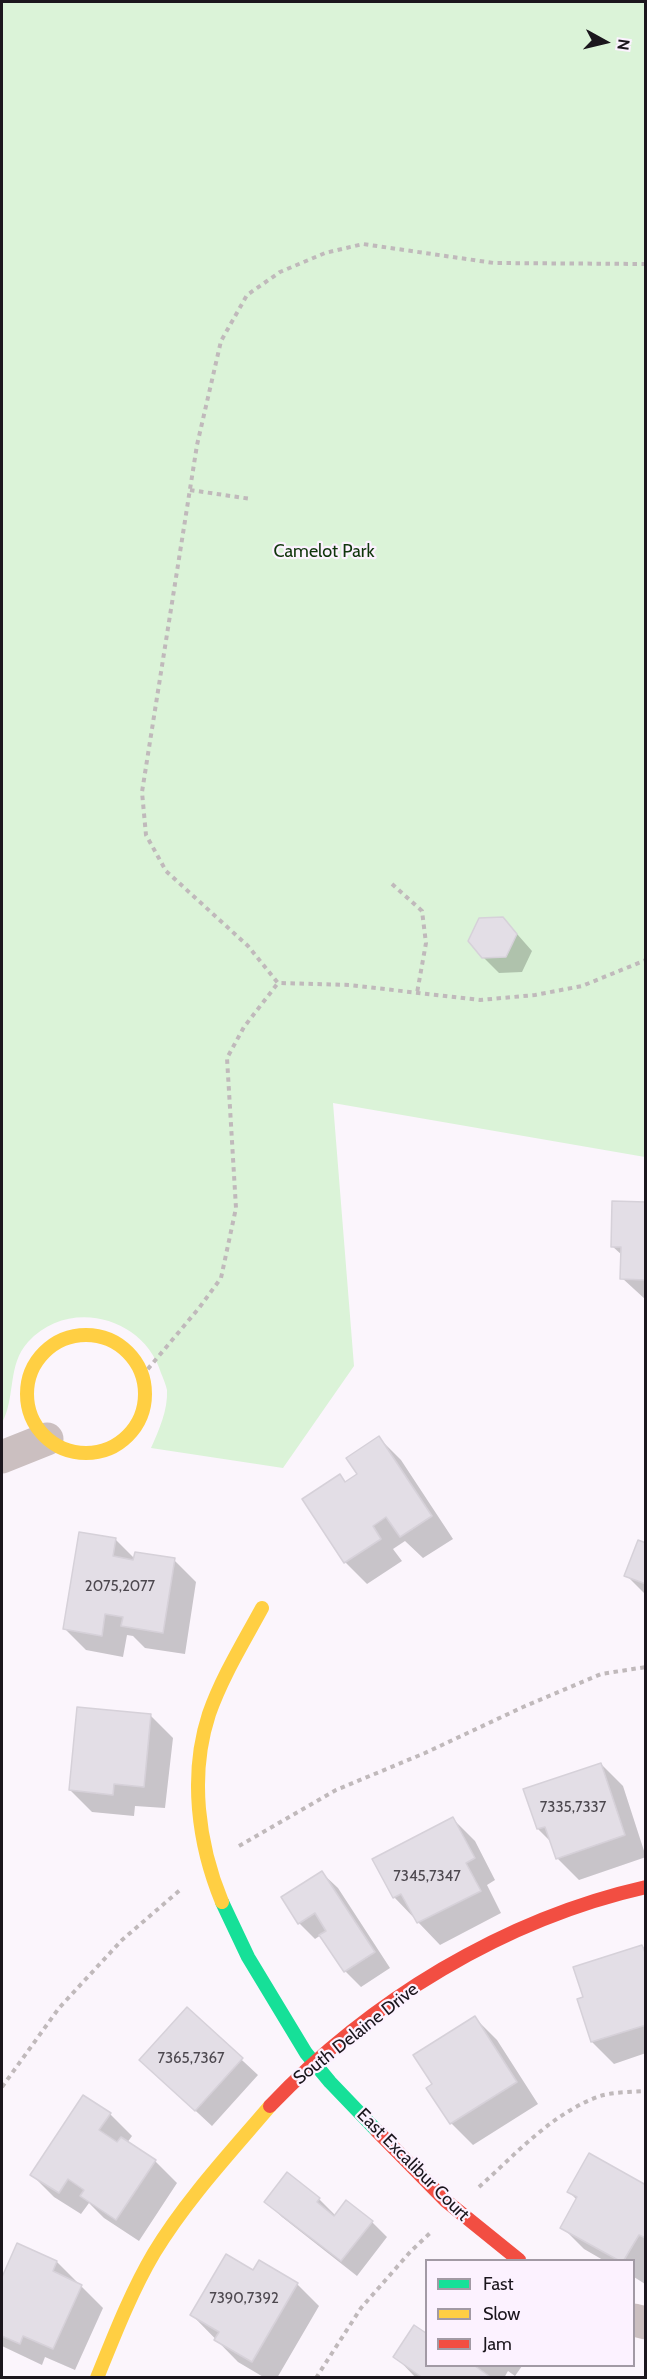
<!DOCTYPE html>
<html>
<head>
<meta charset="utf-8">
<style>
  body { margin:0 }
  #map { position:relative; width:647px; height:2379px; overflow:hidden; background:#fbf5fc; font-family:Cabin,sans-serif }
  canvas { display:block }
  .frame { position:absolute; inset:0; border:3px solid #1b161d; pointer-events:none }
  .legend { position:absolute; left:425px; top:2259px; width:210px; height:108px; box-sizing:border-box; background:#fcf2ff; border:2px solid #a29aa5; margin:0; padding:8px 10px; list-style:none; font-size:18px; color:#1b161d }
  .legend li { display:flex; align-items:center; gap:12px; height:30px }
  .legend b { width:30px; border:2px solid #a29aa5 }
  .north { position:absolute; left:575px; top:12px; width:60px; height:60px; -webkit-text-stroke:4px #fcf2ff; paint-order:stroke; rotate:98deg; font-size:16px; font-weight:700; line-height:24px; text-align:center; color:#1b161d }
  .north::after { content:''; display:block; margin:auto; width:21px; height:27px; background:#1b161d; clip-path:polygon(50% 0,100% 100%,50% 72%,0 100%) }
</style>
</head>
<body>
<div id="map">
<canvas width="647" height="2379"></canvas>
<div class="frame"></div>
<ul class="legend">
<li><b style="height:8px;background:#16e098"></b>Fast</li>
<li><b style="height:8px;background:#ffcf43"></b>Slow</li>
<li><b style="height:8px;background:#f24e42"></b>Jam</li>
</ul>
<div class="north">N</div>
</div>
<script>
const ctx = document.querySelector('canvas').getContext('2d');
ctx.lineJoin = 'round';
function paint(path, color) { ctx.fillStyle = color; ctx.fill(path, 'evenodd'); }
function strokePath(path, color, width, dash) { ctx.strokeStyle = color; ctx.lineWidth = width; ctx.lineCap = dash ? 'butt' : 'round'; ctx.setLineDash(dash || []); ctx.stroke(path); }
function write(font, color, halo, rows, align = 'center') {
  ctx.font = font + ' Cabin,sans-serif'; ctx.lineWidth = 4.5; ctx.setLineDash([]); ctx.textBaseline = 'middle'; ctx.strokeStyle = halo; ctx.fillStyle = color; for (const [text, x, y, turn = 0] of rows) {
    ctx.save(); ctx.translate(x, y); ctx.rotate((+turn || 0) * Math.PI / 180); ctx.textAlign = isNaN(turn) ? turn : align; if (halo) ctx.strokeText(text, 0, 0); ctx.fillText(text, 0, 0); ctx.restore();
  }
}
paint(new Path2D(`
  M2,2H645V1157L333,1103L354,1366L283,1468L151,1448C159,1430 168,1410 167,1390C166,1385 163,1378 161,1373C144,1317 69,1297 28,1342C7,1365 16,1397 2,1423Z`), '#dbf3d8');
paint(new Path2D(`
  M503,918L532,951L522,972L499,973L483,957Z
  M646,1203V1300L622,1278L623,1256L612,1246Z
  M379,1438L401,1460L453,1539L423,1558L405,1541L393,1549L402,1561L367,1584L345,1562L339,1476L346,1483L359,1475Z
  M116,1540L135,1559L174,1560L196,1582L185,1654L145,1648L133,1636L127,1635L123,1657L86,1650L64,1628Z
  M646,1545V1595L626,1575Z
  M151,1716L173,1738L165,1808L135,1806L134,1816L92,1812L70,1790Z
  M601,1764L623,1786L646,1857L579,1880L557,1858L552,1843L538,1829Z
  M453,1819L475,1841L495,1880L487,1885L501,1913L440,1945L394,1897Z
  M322,1873L338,1888L390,1968L361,1987L345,1971L321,1935L315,1939L299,1923Z
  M642,1946L646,1950V2053L614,2064L592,2042L585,1998Z
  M187,2009L258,2075L212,2126L157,2075Z
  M475,2018L497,2040L538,2104L473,2145L451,2123L434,2085Z
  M110,2114L132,2136L127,2143L155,2161L177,2183L139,2241L104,2218L89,2203L81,2214L54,2197L32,2175Z
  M646,2187L645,2284L634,2277V2260H603L584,2249L562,2227L577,2200L569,2192Z
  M319,2199L336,2216L372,2222L387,2237L357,2276L282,2217L266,2202Z
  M18,2245L57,2262L103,2308L75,2370L45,2357L42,2365L2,2346V2281Z
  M254,2272L297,2284L319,2306L277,2378H265L238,2362L192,2315Z
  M415,2327L426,2335V2366H522L515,2376L508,2371L504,2378H416L395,2356Z`), '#0003');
const building = new Path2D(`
  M503,917L517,934L506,957L482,958L468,941L479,918Z
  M612,1201L646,1202V1280L620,1279L621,1247H611Z
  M379,1436L432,1516L400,1537L386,1517L373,1526L381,1539L344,1563L302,1499L340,1474L345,1482L357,1474L346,1458Z
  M79,1532L116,1538L113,1556L133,1560L135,1552L175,1558L163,1633L121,1626L123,1617L105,1614L102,1636L63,1629Z
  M638,1540L646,1543V1584L624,1576Z
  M77,1707L151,1714L144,1787L114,1784L113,1795L69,1790Z
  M601,1763L625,1835L556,1859L545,1827L537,1829L523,1789Z
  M453,1817L475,1858L466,1863L481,1891L417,1923L401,1894L393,1898L372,1859Z
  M322,1871L375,1952L344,1972L319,1935L326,1931L315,1913L298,1924L281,1897Z
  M642,1945L646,1955V2025L591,2042L577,1999L583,1997L573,1967Z
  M187,2007L243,2058L195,2111L139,2060Z
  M475,2016L517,2082L450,2124L426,2088L432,2084L413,2055Z
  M83,2095L111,2113L99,2130L117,2142L121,2137L156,2160L116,2220L80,2196L84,2190L68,2179L59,2193L30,2175Z
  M589,2153L646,2185V2238L639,2235L624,2260H618L560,2228L577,2197L567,2192Z
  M287,2172L320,2198L317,2202L334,2216L346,2200L373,2221L341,2261L264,2202Z
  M17,2243L57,2261L53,2271L82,2285L53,2349L23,2336L20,2344L2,2336V2277Z
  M226,2254L253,2270L259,2260L298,2283L252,2362L214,2340L219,2332L190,2315Z
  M414,2325L426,2333V2366H475L489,2376L488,2378H423L393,2357Z`);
paint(building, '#e3dee6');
strokePath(building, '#d6d1d9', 1.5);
strokePath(new Path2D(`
  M646,264L494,263L363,244L325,253L280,272L247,295L221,341L197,445L142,792L146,835L166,871L248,946L278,983L349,985L480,1000L535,995L582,986L646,960
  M190,490L251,499
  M392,884L422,911L426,943L417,993
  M142,1376L199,1308L221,1278L236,1208L227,1058L244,1027L278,983
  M239,1846L336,1790L425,1753L523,1707L601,1674L646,1667
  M2,2087L59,2008L122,1940L180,1890
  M479,2187C516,2154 552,2113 600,2096C613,2092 631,2092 646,2091
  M316,2378L361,2308L411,2251L430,2233`), '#c0b9bb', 4, [4.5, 4.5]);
strokePath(new Path2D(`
  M2,1457L47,1439
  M634,2320L646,2323`), '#cbbfc0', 33);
strokePath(new Path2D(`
  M222,1902L248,1957L306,2053L330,2082L377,2131`), '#16e098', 14);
strokePath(new Path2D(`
  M27 1394a59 59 0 1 1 118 0a59 59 0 1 1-118 0Z
  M222,1902C198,1844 189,1775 209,1714C222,1677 243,1643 262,1608
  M97,2378C114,2336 131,2292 154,2253C186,2200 230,2153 270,2106`), '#ffcf43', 14);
strokePath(new Path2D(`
  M270,2106C370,2001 504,1919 646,1887
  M377,2131L446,2201L519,2260`), '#f24e42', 14);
write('15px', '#4d484f', null, [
  ["2075,2077",120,1587],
  ["7335,7337",573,1808],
  ["7345,7347",427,1877],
  ["7365,7367",191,2059],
  ["7390,7392",244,2299]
]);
write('18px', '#10360c', '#fcf2ff', [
  ["Camelot Park",324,552]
]);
write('18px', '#1b161d', '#fcf2ff', [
  ["South Delaine Drive",356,2034,-38],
  ["East Excalibur Court",413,2165,45]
]);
</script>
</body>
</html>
